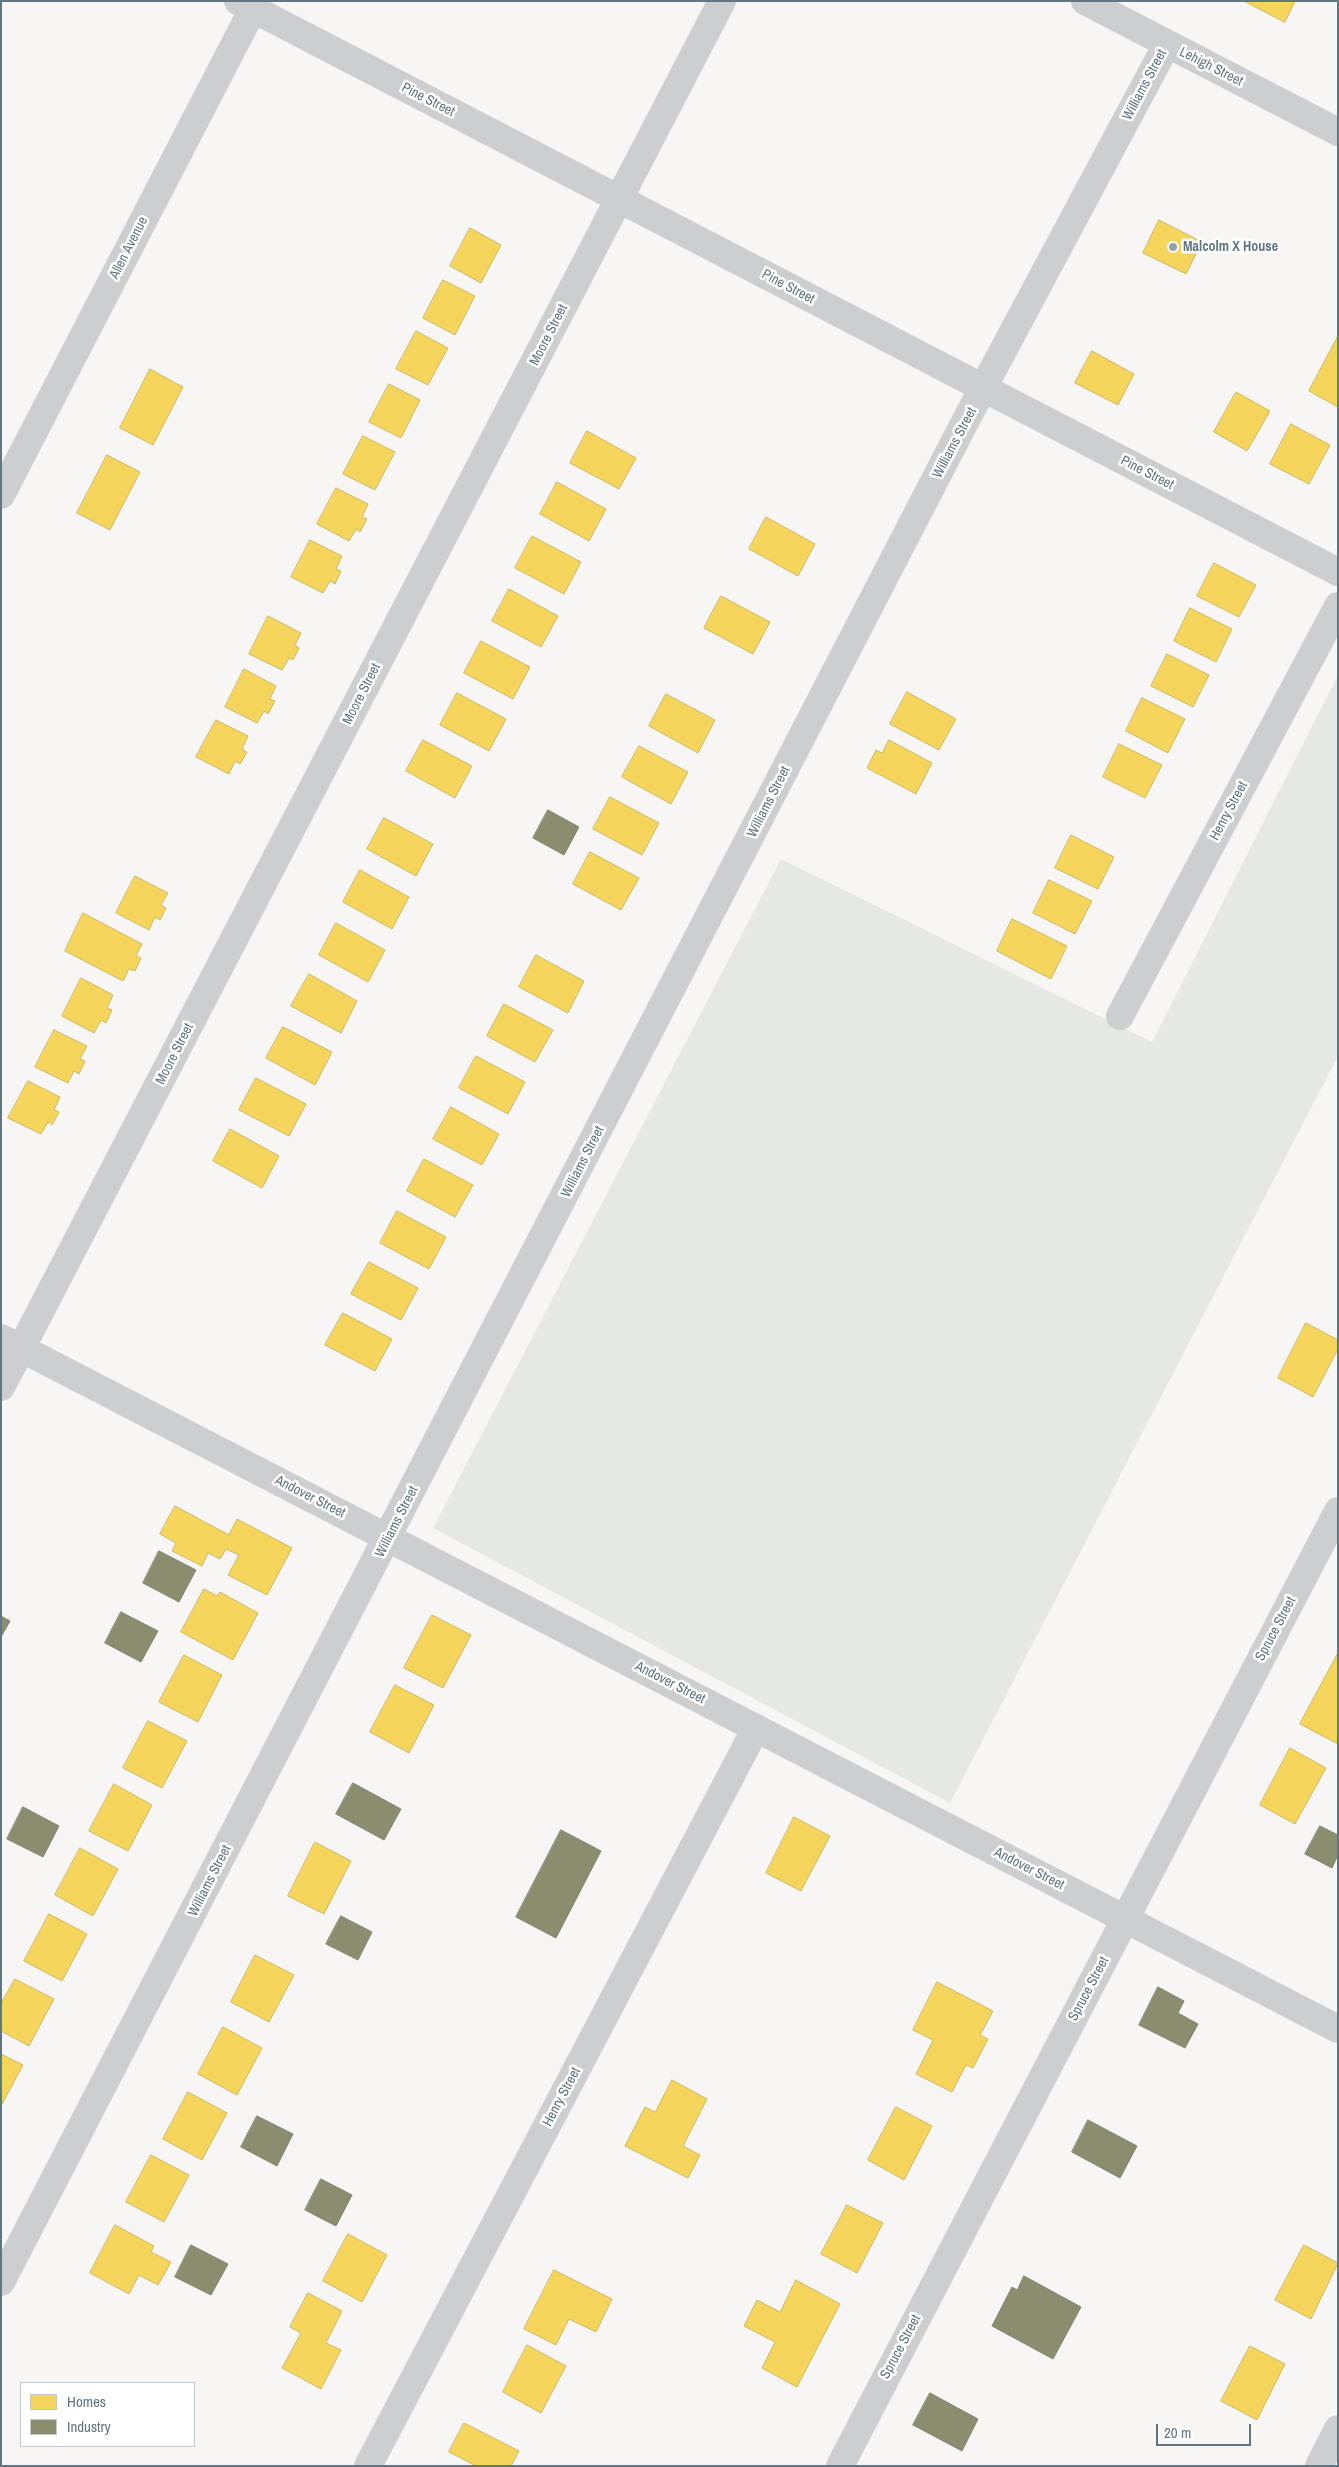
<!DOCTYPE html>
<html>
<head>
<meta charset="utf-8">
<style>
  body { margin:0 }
  #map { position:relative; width:1339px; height:2467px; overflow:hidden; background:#f7f6f5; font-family:"Archivo Narrow",sans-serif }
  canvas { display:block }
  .frame { position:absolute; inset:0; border:2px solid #627580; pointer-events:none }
  .legend { position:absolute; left:20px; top:2382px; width:175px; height:65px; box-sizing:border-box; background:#fff; border:1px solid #c0c8cc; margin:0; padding:6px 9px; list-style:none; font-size:15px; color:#627580 }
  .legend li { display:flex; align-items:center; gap:10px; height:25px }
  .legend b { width:25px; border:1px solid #c0c8cc }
  .scale { position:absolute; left:1156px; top:2424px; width:95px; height:22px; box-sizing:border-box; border:2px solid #627580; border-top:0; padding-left:6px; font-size:15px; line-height:18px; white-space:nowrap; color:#627580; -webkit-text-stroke:4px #fff; paint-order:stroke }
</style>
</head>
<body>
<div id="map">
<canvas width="1339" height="2467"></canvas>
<div class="frame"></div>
<ul class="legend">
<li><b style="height:14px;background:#f6d55c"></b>Homes</li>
<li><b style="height:14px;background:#8c8c6e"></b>Industry</li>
</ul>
<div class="scale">20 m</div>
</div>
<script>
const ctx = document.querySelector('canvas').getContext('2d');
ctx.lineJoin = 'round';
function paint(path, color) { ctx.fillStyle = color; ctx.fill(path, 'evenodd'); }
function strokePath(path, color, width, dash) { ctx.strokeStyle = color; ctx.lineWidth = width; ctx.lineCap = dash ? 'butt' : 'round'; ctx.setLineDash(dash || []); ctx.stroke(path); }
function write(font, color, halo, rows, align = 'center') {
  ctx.font = font + ' "Archivo Narrow",sans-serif'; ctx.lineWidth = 5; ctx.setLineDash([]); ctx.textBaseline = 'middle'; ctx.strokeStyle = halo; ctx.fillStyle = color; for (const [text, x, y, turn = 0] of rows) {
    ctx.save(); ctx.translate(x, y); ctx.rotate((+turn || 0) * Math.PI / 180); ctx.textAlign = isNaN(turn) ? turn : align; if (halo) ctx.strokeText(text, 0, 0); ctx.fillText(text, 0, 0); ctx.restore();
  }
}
paint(new Path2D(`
  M1338,675V1056L950,1803L433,1528L781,859L1152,1042Z`), '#e6e9e3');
const homes = new Path2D(`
  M1244,1H1295L1285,22Z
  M1159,220L1202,242L1186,274L1143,253Z
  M470,228L501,245L481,283L450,266Z
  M443,280L475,296L455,335L423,318Z
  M416,331L448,348L428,385L396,369Z
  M1338,336V407L1309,391Z
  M1092,351L1134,374L1118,405L1075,383Z
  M150,369L183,387L153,445L120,428Z
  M389,384L420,400L401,438L369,422Z
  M1236,392L1270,411L1247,451L1214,432Z
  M1291,424L1330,445L1309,484L1270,464Z
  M587,431L636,458L619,489L570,463Z
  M363,436L395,452L375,490L343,474Z
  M107,455L140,472L110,530L77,513Z
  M557,482L606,509L589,541L540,514Z
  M336,488L368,504L362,517L367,519L360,532L356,529L349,541L317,524Z
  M766,517L815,544L798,576L749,549Z
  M532,536L581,562L564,594L515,568Z
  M310,540L342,556L336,569L341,571L335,584L330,581L323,593L291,577Z
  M1214,563L1256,585L1239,617L1197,596Z
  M509,589L558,616L541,647L492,621Z
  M721,596L770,622L753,654L704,628Z
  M1190,608L1232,629L1216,662L1174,641Z
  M268,616L301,633L295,645L299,648L293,660L289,658L282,670L249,654Z
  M481,641L530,667L513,699L464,673Z
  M1167,654L1209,675L1193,707L1151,686Z
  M244,669L276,686L270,699L275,701L268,714L264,711L257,723L225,707Z
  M907,692L956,719L939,750L890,724Z
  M457,693L506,719L489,751L440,725Z
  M666,694L715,720L698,753L649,726Z
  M1142,698L1185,719L1168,753L1126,731Z
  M216,720L248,736L242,749L247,752L240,764L235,761L229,774L196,757Z
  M423,740L472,766L455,798L406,771Z
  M889,740L932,763L916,794L867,768L876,750L882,753Z
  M1119,744L1162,765L1145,798L1103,777Z
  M639,746L688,772L671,804L622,777Z
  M610,797L659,823L642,855L593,829Z
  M384,818L433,844L416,876L367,849Z
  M1071,835L1114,857L1098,889L1055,868Z
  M590,852L639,878L621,910L573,884Z
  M360,870L409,897L392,929L343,902Z
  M135,876L168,893L161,905L166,908L160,920L155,917L149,930L116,913Z
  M1049,880L1092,901L1075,934L1033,913Z
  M83,913L142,944L136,956L141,958L135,971L129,969L123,981L65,951Z
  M1012,919L1067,946L1051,979L997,951Z
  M336,923L385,950L368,982L319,955Z
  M536,955L584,981L568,1013L519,987Z
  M309,974L357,1001L341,1033L291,1006Z
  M81,978L113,995L107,1008L112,1010L106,1023L101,1020L94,1033L62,1016Z
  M504,1004L553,1030L535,1062L487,1036Z
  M283,1027L332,1052L315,1085L266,1058Z
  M54,1030L87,1046L80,1059L85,1061L79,1074L74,1071L68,1083L35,1067Z
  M476,1056L525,1082L508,1114L459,1088Z
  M256,1078L306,1104L289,1136L239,1110Z
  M28,1081L60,1097L54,1110L59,1112L52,1125L48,1122L41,1134L8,1118Z
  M451,1107L499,1134L482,1165L433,1139Z
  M230,1129L279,1156L262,1188L213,1161Z
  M424,1159L473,1185L455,1217L407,1191Z
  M397,1211L446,1237L429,1269L380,1243Z
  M369,1262L418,1288L401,1320L351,1294Z
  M343,1313L392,1339L375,1371L325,1345Z
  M1306,1323L1338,1340V1349L1313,1397L1278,1378Z
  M175,1506L229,1535L237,1519L292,1548L267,1595L228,1575L239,1555L226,1549L220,1559L208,1553L202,1566L172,1551L176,1543L160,1534Z
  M204,1589L217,1596L220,1592L258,1613L233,1660L181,1632Z
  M432,1615L471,1635L443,1688L404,1668Z
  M1338,1653V1744L1300,1724Z
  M184,1655L222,1675L198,1722L159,1702Z
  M395,1685L434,1705L409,1753L370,1732Z
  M148,1721L187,1741L162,1788L123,1768Z
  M1290,1748L1326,1768L1295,1824L1260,1805Z
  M114,1784L152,1805L128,1851L89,1831Z
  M794,1817L830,1836L801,1891L766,1873Z
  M315,1842L351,1861L324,1914L288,1896Z
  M80,1848L118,1869L93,1916L55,1895Z
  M49,1914L87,1934L62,1981L24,1961Z
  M255,1955L294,1975L269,2022L231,2002Z
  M15,1979L54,1999L29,2046L1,2031V2004Z
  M937,1982L993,2011L980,2035L988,2039L973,2068L966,2065L952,2092L916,2074L933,2040L913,2030Z
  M223,2027L262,2048L237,2095L198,2074Z
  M1,2054L23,2065L1,2106Z
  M672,2080L707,2099L683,2146L700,2155L688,2178L625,2146L645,2107L655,2112Z
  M188,2092L227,2113L202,2160L163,2139Z
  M896,2107L932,2126L904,2180L868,2160Z
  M151,2155L189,2175L164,2222L126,2202Z
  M847,2205L883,2223L857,2273L821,2254Z
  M115,2225L154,2246L151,2252L171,2262L158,2285L139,2275L129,2294L90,2273Z
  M348,2234L387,2255L362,2302L323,2281Z
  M1304,2245L1338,2263L1311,2319L1275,2300Z
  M554,2270L612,2299L596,2332L569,2319L556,2345L524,2329Z
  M796,2280L840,2304L797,2387L762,2368L775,2342L744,2326L757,2300L780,2312Z
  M308,2293L342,2311L326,2343L341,2350L321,2389L282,2368L301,2333L290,2327Z
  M527,2345L566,2366L541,2413L503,2392Z
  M1250,2346L1285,2364L1257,2420L1221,2401Z
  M464,2423L519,2451L511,2466H476L449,2452Z`);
paint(homes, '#f6d55c');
strokePath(homes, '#cab867', 1);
const industry = new Path2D(`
  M548,810L579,827L564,855L533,838Z
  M159,1551L196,1570L179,1602L143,1583Z
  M121,1612L158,1631L141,1662L105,1643Z
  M1,1616L10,1621L1,1637Z
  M353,1783L401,1809L384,1840L336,1814Z
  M23,1807L59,1826L43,1857L7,1839Z
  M1320,1826L1338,1835V1855L1332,1868L1305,1854Z
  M561,1830L601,1851L556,1938L516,1917Z
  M341,1916L372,1932L358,1960L326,1944Z
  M1158,1987L1184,2001L1178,2013L1198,2024L1185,2048L1139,2025Z
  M257,2116L293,2134L277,2166L241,2147Z
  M1088,2120L1137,2146L1120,2178L1072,2152Z
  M321,2179L352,2195L336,2226L305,2210Z
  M191,2245L228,2264L211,2295L175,2277Z
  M1024,2276L1081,2307L1053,2359L992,2326L1012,2287L1017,2290Z
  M930,2393L978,2419L962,2451L913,2425Z`);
paint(industry, '#8c8c6e');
strokePath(industry, '#7f8573', 1);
strokePath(new Path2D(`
  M238,1L1338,572
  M1085,1L1338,132
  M1,495L257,1
  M1120,1016L1338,606
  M1,1338L1338,2029
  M1,1387L722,1
  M1,2282L967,418L1167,44
  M368,2466L756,1728
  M840,2466L1338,1511
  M1319,2466L1338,2429`), '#cccecf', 28);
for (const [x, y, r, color] of [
  [1173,247,5,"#96a2a9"]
]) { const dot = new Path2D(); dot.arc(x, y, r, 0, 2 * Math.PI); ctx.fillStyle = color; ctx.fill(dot); strokePath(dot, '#fff', 2); }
write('14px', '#627580', '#fff', [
  ["Lehigh Street",1211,67,27],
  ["Williams Street",1145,85,-62],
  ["Pine Street",428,100,27],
  ["Allen Avenue",129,248,-63],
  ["Pine Street",788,287,28],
  ["Moore Street",549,335,-63],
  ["Williams Street",955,443,-62],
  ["Pine Street",1147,473,27],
  ["Moore Street",362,694,-63],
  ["Williams Street",769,802,-63],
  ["Henry Street",1229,811,-62],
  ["Moore Street",175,1054,-63],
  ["Williams Street",583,1162,-63],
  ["Andover Street",310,1497,27],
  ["Williams Street",397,1522,-63],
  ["Spruce Street",1276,1629,-62],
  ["Andover Street",670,1683,27],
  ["Andover Street",1029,1869,27],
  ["Williams Street",210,1881,-63],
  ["Spruce Street",1089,1989,-62],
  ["Henry Street",562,2097,-62],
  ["Spruce Street",901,2347,-62]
]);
write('bold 14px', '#627580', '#fff', [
  ["Malcolm X House",1183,247]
], 'left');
</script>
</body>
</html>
